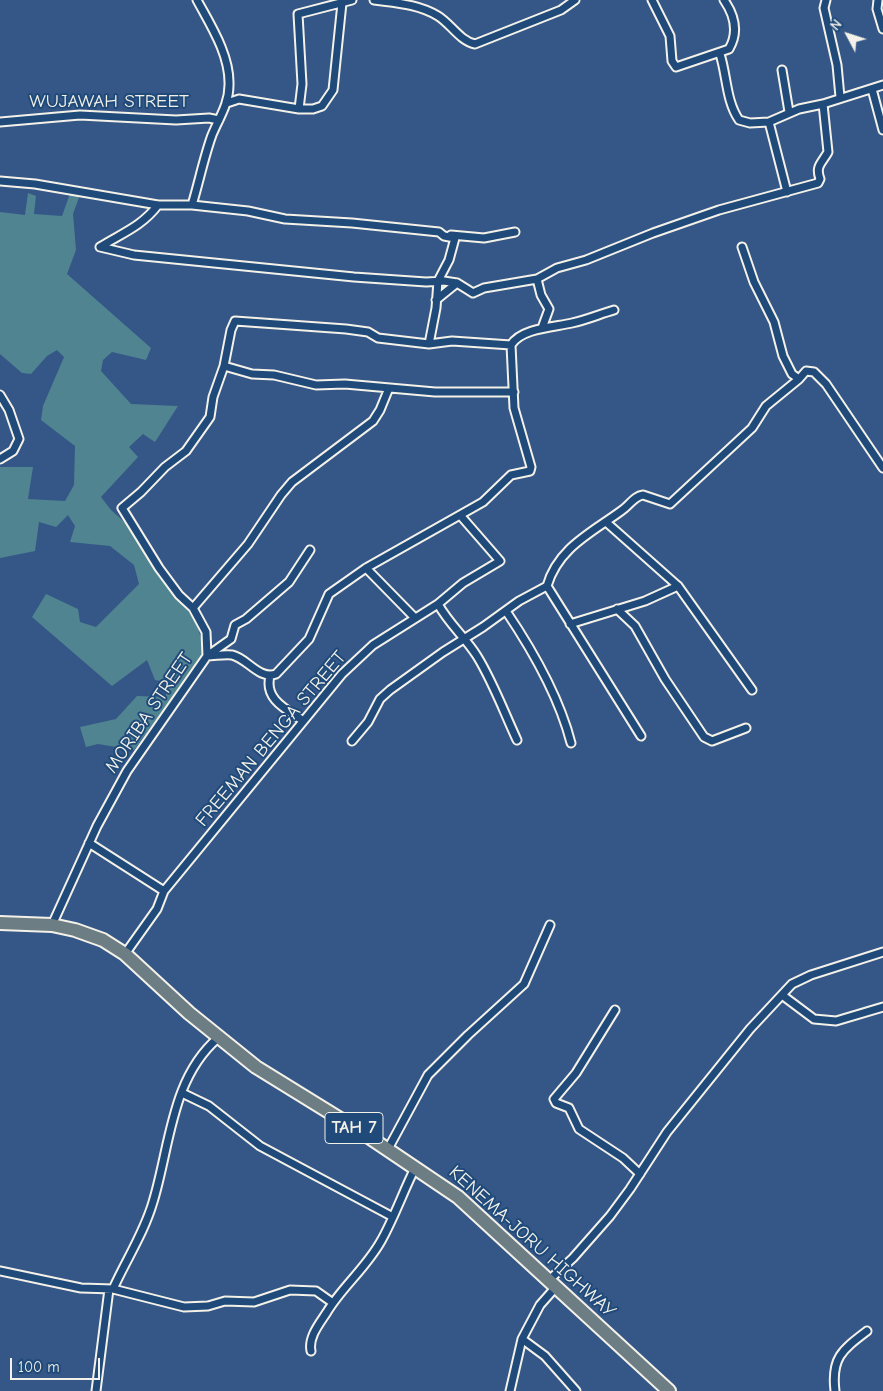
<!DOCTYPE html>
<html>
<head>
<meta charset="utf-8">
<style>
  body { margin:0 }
  #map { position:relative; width:883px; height:1391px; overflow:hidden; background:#345787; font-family:"Comic Neue",sans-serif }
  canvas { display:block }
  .north { position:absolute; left:823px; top:10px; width:50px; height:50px; -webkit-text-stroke:4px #1f4a7a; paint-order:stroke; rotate:310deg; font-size:14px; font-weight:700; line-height:20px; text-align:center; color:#f4f1e8 }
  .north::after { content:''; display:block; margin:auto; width:18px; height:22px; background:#f4f1e8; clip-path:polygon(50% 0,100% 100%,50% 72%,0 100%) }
  .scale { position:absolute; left:10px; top:1358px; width:90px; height:22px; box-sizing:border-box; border:2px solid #f4f1e8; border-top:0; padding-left:6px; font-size:15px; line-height:18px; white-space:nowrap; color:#f4f1e8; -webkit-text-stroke:4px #1f4a7a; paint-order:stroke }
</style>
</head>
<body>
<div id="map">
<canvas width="883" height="1391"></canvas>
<div class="north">N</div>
<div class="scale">100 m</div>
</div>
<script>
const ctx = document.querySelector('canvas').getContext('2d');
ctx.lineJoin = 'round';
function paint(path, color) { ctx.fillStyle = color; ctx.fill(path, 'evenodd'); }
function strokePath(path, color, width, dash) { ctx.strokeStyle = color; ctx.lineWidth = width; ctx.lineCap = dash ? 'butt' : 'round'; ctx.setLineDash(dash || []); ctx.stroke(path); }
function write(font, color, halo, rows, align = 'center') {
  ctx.font = font + ' "Comic Neue",sans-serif'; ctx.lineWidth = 4; ctx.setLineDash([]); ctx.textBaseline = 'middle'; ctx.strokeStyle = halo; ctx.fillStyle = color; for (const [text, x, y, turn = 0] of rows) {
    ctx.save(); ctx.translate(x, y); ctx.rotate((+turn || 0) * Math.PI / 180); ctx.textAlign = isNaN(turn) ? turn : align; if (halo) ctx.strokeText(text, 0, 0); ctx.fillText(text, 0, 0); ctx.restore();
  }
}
paint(new Path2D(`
  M71,191L81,192L73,214L76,250L67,274L151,348L146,360L112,352L103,360L101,371L131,404L178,406L155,442L143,434L129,447L138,457L101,497L111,510L129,526L197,624L205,653L134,750L98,744L86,747L80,727L116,719L137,696L166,697V682L155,680L147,660L112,686L32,617L46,594L78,609L80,622L96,627L139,584L134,565L110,546L70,542L75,526L68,515L56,527L39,522L35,551L0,558V467H33L28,499L65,501L74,485L75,446L41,420L43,406L64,357L57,350L47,356L31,374L22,373L0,354V212L25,215L28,193L36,196L34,214L62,216Z`), '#508491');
const street = new Path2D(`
  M374,0C396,3 418,4 438,16C451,24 460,41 475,44L561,10L575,0
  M652,0L670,36L672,61L676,67L729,49C739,32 735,16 724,0
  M826,0L824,8L837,65L840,97
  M878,0L877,9L883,29
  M720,54C727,76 726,101 739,120L750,123L769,122
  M782,70L789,112
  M872,89L883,130
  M227,103L239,99L299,109H313L322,106L333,90L342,3
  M299,109L302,84L298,14L352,0
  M0,122L80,115L176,120L209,118L219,120
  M0,181L35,184L158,205H192L248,211L285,219L352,223L439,232L444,236L455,238L449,260L438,281L436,308L429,344
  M787,192L769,122L799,109L823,104L883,85
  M192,205C199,182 204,157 212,135C219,118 229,104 229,85C230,55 211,26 197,0
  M451,235L484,238L515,232
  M100,247L134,255L354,277L426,282L444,281L457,283L473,293L484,288L537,279L557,268L586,260L653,233L719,210L818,183L820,179C815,166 822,163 828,152L823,104
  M100,247C122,233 141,227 158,205
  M742,247L754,282L774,322L783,356L792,374L799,379
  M537,279L541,295L549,309L542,328
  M436,300L457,283
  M224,366L252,374L274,375L316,385L345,384L435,392H514
  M0,395L9,410L19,439L13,451L0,459
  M460,515L483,502L511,475L530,471L531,467L514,408L511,345
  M606,522L678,586L752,690
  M366,568L415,618
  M547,586L641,736
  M438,604C449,624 465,637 477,656C493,682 504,712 517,740
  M193,608L248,544L281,495L292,482L373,421L380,410L389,388
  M617,609L635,626L665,679L704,737L712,741L746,728
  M506,611C533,651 559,696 571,743
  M570,624L645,601L678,586
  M207,656L206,632L193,608L179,595L159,568L122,508L141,492L165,467L186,451L210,417L213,397L224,366L231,330L235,321L346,329L368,332L378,338L429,344L452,341L511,345C521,328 555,327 572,323C586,320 600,314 614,310
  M270,676C264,699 286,709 302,720
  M352,741L368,722L380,699L390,690L443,652L483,627L519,601L547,586C558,548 591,533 621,511C629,506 634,496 643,495L670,504L738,441L752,428L766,406L799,379L806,371L814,372L826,384L883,468
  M89,843L164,891
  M52,925L97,826L127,771L207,656L231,639L235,625L246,619L289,582L310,550
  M125,954L157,909L164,891L342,674L373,645L438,604L463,583L500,561L460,515L366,568L329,594L309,639L276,674C259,680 247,658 232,655C224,654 215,656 207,656
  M782,995L814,1019L836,1021L883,1007
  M615,1010L576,1073L554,1099L556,1103L569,1108L579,1129L623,1158L640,1174
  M182,1093L209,1106L260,1146L393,1217
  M388,1149L428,1075L468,1035L524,984L550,925
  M0,1271L81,1288L113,1289C126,1260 144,1233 153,1202C170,1147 171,1078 218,1038
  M548,1281L573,1258L610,1216L630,1189L667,1132L750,1029L792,984L811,975L883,952
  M113,1289L184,1307L208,1306L225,1301L254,1302L290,1290L316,1291L333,1303
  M522,1339L545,1356L576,1391
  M311,1351C308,1337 320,1323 327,1312C342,1287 366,1268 381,1241C394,1218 403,1192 415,1168
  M96,1391L109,1289
  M510,1391L522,1339L540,1305L555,1288
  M835,1391C831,1358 842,1350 867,1331`);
const highway = new Path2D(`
  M0,923L52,925L75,930L103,940L125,954L189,1013L256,1067L363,1133L458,1197L669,1391`);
strokePath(street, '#f4f1e8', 11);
strokePath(highway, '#f4f1e8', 16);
strokePath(street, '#1f4a7a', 7);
strokePath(highway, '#6d7d84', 12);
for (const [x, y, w] of [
  [354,1128,58]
]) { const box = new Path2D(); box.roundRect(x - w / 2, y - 15.5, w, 31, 4); ctx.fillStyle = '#1f4a7a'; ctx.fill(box); strokePath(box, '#f4f1e8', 1); }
write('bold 18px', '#f4f1e8', null, [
  ["TAH 7",354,1128]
]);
write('19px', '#f4f1e8', '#1f4a7a', [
  ["WUJAWAH STREET",109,102],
  ["MORIBA STREET",149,713,-56],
  ["FREEMAN BENGA STREET",271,739,-50],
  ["KENEMA-JORU HIGHWAY",532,1242,42]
]);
</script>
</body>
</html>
